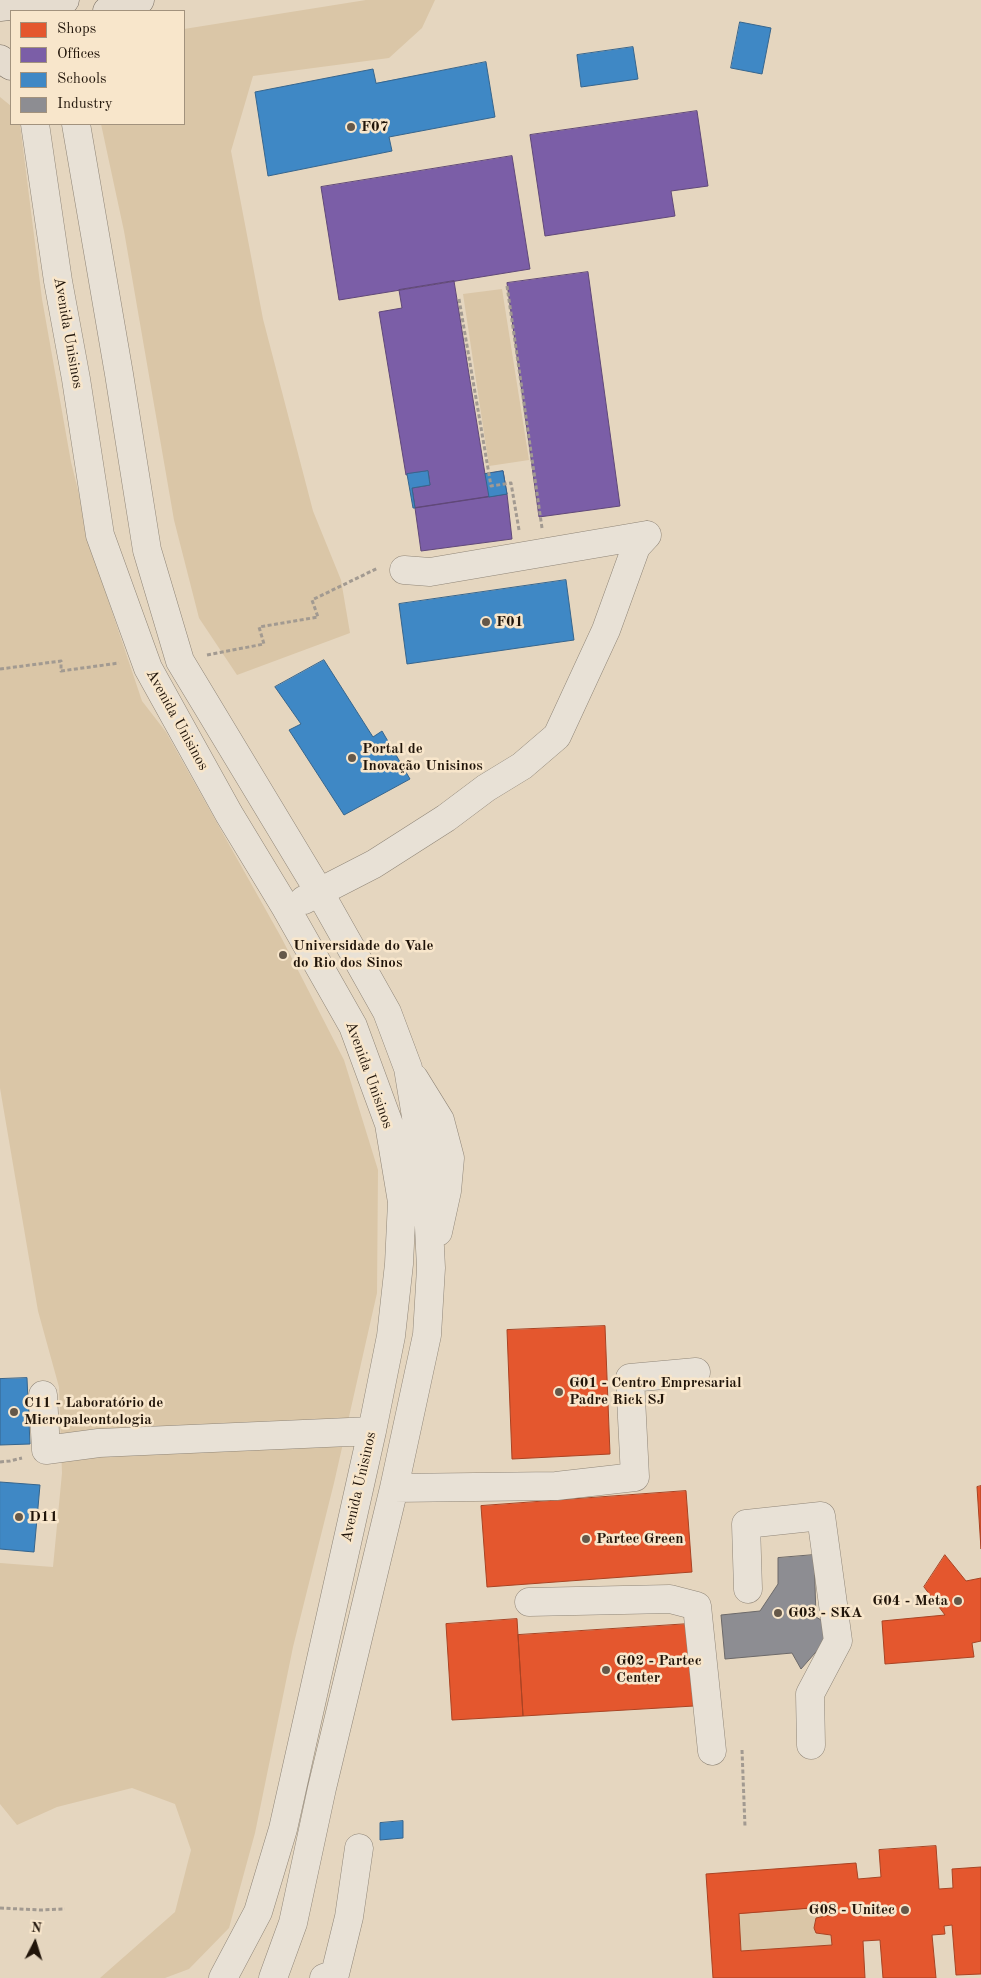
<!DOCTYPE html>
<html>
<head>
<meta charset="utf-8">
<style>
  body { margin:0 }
  #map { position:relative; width:981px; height:1978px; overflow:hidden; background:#e5d6bf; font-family:"Old Standard TT",serif }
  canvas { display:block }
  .legend { position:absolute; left:10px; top:10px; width:175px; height:115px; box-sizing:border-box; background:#f8e6cb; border:1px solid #a2927d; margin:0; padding:6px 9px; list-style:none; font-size:15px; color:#201409 }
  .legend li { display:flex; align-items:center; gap:10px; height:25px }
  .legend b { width:25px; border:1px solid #a2927d }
  .north { position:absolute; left:10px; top:1918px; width:50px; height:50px; -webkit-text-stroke:4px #f8e6cb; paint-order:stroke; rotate:5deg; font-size:14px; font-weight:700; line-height:20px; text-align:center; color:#201409 }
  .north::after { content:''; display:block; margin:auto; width:18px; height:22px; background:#201409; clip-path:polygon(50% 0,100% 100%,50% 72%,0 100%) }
</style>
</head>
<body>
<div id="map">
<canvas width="981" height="1978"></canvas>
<ul class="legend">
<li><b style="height:14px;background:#e4572e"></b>Shops</li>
<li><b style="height:14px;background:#7b5ea7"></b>Offices</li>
<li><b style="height:14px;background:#3f88c5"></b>Schools</li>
<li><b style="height:14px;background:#8d8d92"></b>Industry</li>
</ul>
<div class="north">N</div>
</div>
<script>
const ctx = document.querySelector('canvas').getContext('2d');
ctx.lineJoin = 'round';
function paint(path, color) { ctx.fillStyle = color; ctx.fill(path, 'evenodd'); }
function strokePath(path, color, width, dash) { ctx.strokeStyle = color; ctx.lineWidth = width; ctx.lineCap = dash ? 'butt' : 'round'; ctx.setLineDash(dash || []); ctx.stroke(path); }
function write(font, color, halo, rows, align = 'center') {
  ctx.font = font + ' "Old Standard TT",serif'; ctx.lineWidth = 5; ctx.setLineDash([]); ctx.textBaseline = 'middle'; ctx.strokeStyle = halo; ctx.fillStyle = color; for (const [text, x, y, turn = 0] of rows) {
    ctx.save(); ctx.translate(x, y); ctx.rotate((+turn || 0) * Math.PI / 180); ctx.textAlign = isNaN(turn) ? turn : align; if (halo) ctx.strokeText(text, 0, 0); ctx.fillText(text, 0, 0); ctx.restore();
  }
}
paint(new Path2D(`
  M366,0H435L422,28L389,58L253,76L231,151L263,319L313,511L341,580L350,633L237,675L199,618L174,520L124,231L101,124H184V29Z
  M0,97L11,106V124H20L42,299L71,462L97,567L142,701L166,732L281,937L344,1060L378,1170L377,1293L334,1483L293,1647L255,1833L229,1928L189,1969L165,1978H100L175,1912L191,1850L175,1804L132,1788L57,1807L17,1825L0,1804V1563L53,1567L62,1473L59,1387L38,1311L0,1088Z
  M502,289L529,460L489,466L463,294Z
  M829,1907L830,1915L816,1918L814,1928L816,1933L831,1935L832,1945L741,1951L739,1914Z`), '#dac6a7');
const shops = new Path2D(`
  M605,1326L610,1454L512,1459L507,1330Z
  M981,1486V1549L977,1487Z
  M686,1491L692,1572L487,1587L481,1506Z
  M945,1555L966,1581L981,1578V1641L972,1643L974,1657L885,1664L882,1621L945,1615L924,1587Z
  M517,1619L523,1716L452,1720L446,1624Z
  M689,1624L694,1706L523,1716L518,1635Z
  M936,1846L939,1889L953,1888L952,1869L981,1867V1974L956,1975L952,1925L944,1926L945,1934L932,1935L936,1978H883L880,1940L863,1941L865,1978H713L706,1874L856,1863L858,1879L881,1877L879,1850ZM829,1907L830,1915L816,1918L814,1928L816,1933L831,1935L832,1945L741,1951L739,1914Z`);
paint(shops, '#e4572e');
strokePath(shops, '#a94323', 1);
const offices = new Path2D(`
  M697,111L708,186L671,191L675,216L545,236L530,135Z
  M512,156L530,269L339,300L321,187Z
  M588,272L620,506L539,517L507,283Z
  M454,281L485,474L503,471L507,494L415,508L412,488L430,485L428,471L406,475L379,312L402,308L399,290Z
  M507,494L512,539L421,551L415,508Z`);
paint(offices, '#7b5ea7');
strokePath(offices, '#604878', 1);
const schools = new Path2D(`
  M740,22L771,28L762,74L731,68Z
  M633,47L638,79L581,87L577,55Z
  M486,62L495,117L389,137L392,151L268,176L255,92L373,69L376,83Z
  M428,471L430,485L412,488L415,508H413L407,474Z
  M503,471L507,494L489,497L485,474Z
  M566,580L574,640L407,664L399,604Z
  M324,660L373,737L382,731L410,779L344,815L289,730L301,724L275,687Z
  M27,1378L30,1444L0,1445V1379Z
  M0,1482L40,1485L34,1552L0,1549Z
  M403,1821V1838L380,1840V1823Z`);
paint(schools, '#3f88c5');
strokePath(schools, '#36658d', 1);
const industry = new Path2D(`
  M814,1555L816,1617L836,1629L801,1669L792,1653L725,1659L721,1615L760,1611L778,1584V1558Z`);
paint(industry, '#8d8d92');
strokePath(industry, '#6c6969', 1);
const minor = new Path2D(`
  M35,124L58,281L76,379L100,535L148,668L229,814L286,908L353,1026L389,1124L402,1202L399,1264L391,1336L372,1431L283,1829L258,1912L223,1978
  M76,124L119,374L147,550L180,661L320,893L387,1012L408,1068L421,1147L428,1207L431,1268L427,1335L394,1488L322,1788L293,1923L273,1978
  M404,570L430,572L647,535
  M304,900L374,864L446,818L486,788L522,766L557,736L606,630L636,547L647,535
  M414,1078L440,1120L450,1158L447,1191L438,1232
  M43,1395L46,1450L99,1443L372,1431
  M394,1488L556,1486L635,1477L630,1378L696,1372
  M748,1589L746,1524L821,1516L838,1641L810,1694L811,1745
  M529,1602L670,1599L697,1606L712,1751
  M324,1978L335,1974L349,1917L359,1848`);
const major = new Path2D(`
  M0,7L65,0
  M107,11L140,0
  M0,59L11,66`);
strokePath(minor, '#908678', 29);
strokePath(major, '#756b5f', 29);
strokePath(new Path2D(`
  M507,286L542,528
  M459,299L491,486L511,483L519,530
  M207,655L264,644L259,627L318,617L312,600L378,568
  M0,669L61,661V671L119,663
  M0,1462L10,1461L22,1458
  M742,1750L745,1827
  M0,1908L40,1910L65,1909`), '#a29a91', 3, [4, 2.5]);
strokePath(minor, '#e8e1d6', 28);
strokePath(major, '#e5dccf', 28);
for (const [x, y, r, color] of [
  [351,127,5,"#655849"],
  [486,622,5,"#655849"],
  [352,758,5,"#655849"],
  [283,955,5,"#655849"],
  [559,1392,5,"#655849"],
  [14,1412,5,"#655849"],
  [19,1517,5,"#655849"],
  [586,1539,5,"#655849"],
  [958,1601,5,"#655849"],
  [778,1613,5,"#655849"],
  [606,1670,5,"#655849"],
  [905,1910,5,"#655849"]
]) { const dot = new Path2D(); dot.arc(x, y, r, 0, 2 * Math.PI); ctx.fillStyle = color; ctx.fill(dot); strokePath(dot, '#f8e6cb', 2); }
write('bold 15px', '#201409', '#f8e6cb', [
  ["F07",361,127],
  ["F01",496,622],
  ["Portal de",362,749],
  ["Inovação Unisinos",362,766],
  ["Universidade do Vale",293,946],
  ["do Rio dos Sinos",293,963],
  ["G01 - Centro Empresarial",569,1383],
  ["Padre Rick SJ",569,1400],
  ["C11 - Laboratório de",24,1403],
  ["Micropaleontologia",24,1420],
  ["D11",29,1517],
  ["Partec Green",596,1539],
  ["G04 - Meta",948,1601,"right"],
  ["G03 - SKA",788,1613],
  ["G02 - Partec",616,1661],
  ["Center",616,1678],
  ["G08 - Unitec",895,1910,"right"]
], 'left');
write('15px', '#201409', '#f8e6cb', [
  ["Avenida Unisinos",68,333,80],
  ["Avenida Unisinos",177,720,61],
  ["Avenida Unisinos",369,1075,70],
  ["Avenida Unisinos",359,1487,-77]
]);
</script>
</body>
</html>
